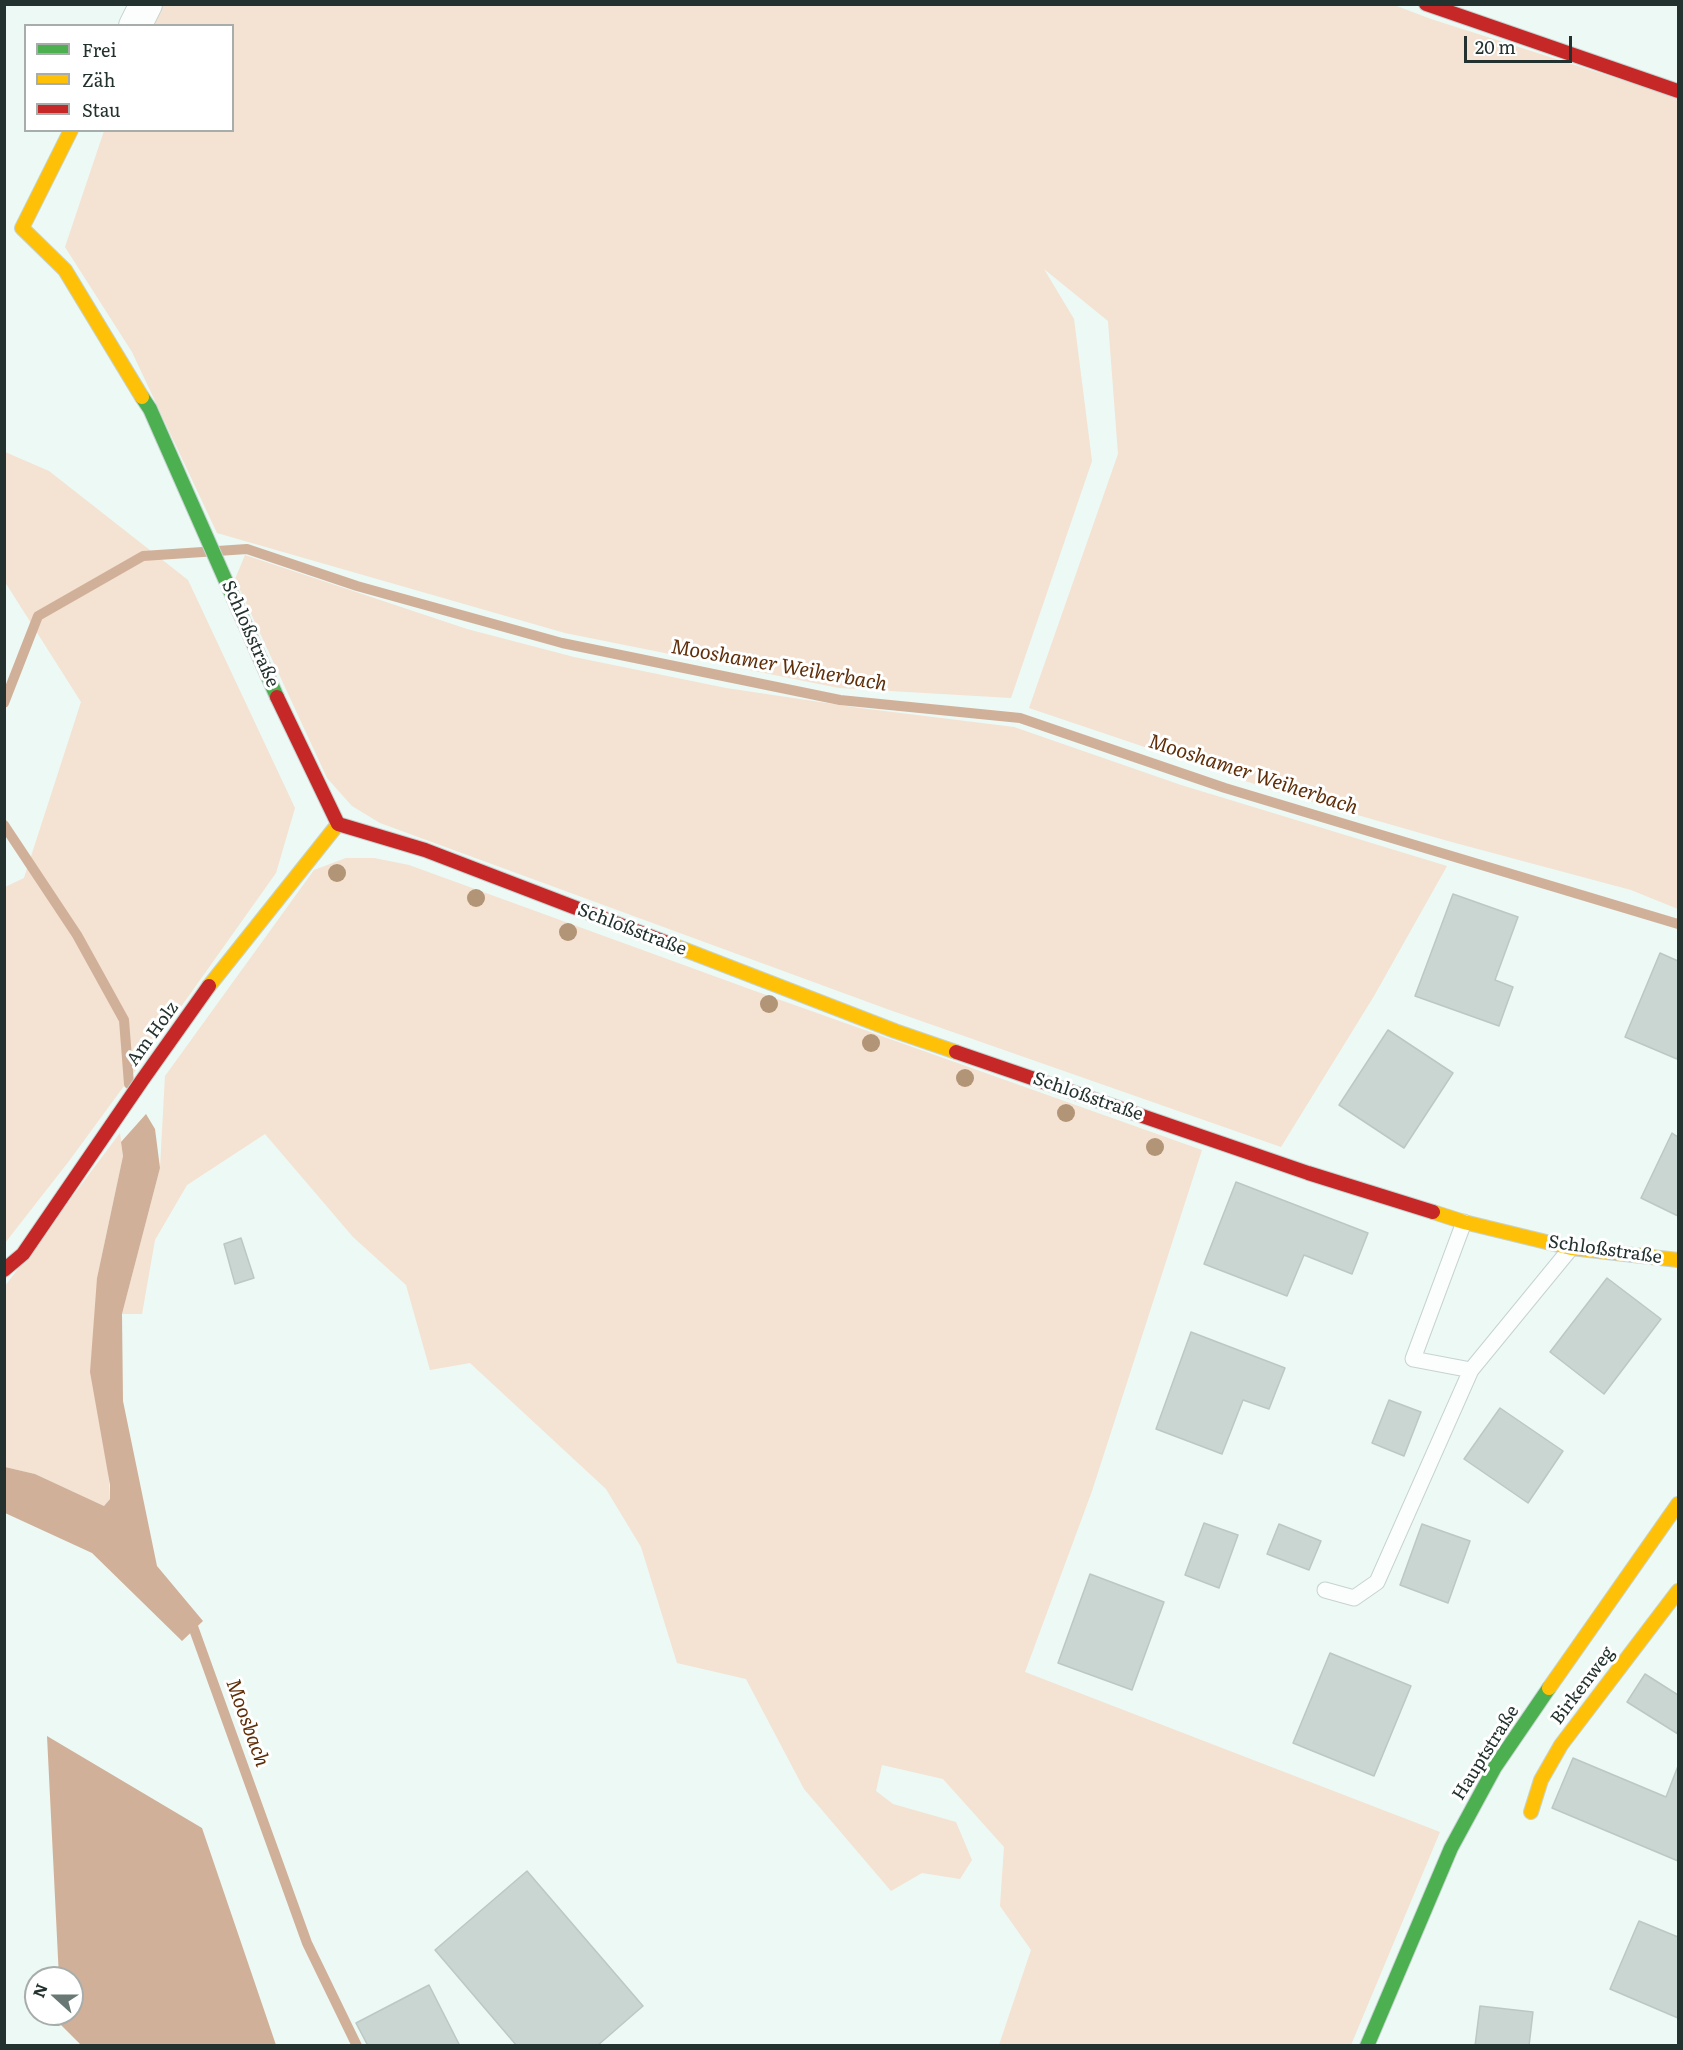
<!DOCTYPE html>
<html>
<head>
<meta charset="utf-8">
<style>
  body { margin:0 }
  #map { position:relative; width:1683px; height:2050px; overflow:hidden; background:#ecf9f5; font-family:Literata,serif }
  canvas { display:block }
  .frame { position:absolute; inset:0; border:6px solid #23322e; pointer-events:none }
  .legend { position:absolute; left:24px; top:24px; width:210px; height:108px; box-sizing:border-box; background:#fff; border:2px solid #a7adab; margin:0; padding:8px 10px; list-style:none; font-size:18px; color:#23322e }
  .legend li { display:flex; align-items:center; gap:12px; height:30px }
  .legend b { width:30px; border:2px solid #a7adab }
  .north { position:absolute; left:24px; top:1966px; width:60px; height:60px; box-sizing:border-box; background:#fff; border:2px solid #a7adab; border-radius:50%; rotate:291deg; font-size:16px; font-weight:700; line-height:24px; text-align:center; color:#23322e }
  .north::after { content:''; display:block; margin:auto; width:21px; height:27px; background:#697874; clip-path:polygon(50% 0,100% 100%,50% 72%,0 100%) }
  .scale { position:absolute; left:1464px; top:36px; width:108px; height:27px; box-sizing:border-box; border:3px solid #23322e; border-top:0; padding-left:8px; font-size:18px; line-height:21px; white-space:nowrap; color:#23322e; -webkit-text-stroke:4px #fff; paint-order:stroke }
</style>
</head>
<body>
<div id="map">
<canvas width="1683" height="2050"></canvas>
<div class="frame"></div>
<ul class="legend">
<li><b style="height:8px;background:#4caf50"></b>Frei</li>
<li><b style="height:8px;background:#ffc107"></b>Zäh</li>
<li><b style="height:8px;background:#c62828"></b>Stau</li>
</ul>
<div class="north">N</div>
<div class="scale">20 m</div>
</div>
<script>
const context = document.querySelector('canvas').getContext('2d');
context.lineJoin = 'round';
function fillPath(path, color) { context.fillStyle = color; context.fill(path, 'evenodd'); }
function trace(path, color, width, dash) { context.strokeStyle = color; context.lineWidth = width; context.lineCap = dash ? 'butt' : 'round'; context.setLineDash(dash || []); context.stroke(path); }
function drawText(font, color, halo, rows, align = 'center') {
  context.font = font + ' Literata,serif'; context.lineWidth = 6; context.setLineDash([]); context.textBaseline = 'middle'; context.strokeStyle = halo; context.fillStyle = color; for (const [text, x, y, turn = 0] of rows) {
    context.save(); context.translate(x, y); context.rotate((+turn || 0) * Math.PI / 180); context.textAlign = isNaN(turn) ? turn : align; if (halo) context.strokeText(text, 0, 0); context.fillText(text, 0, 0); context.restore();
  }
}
const green = new Path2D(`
  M 160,5 L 1394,5 L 1431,19 L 1678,98 L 1678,909 L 1631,890 L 1448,841 L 1281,793 L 1029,708 L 1118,454 L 1108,321 L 1044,269 L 1074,319 L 1092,461 L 1011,698 L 839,688 L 565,633 L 217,533 L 132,352 L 65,247 L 104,131 L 232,130 L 232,26 L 151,25 Z
  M 5,452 L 49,471 L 188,580 L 295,808 L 276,873 L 146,1056 L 69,1161 L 5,1243 L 5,887 L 24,878 L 81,702 L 5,582 Z
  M 245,555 L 467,629 L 574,657 L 726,688 L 860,708 L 1014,727 L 1181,785 L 1447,866 L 1374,996 L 1281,1147 L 887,1009 L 380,823 L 352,806 L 327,778 L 235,579 Z
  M 346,858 L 374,858 L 409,865 L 755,991 L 1202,1150 L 1092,1491 L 1025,1672 L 1440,1832 L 1351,2045 L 999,2045 L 1031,1950 L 1000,1906 L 1004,1847 L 943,1779 L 882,1765 L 876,1791 L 893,1804 L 956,1822 L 972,1860 L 960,1879 L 922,1873 L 891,1891 L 804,1789 L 746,1679 L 677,1663 L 641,1547 L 606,1489 L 470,1363 L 430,1370 L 406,1285 L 353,1237 L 265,1134 L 187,1185 L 155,1240 L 142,1314 L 122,1314 L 160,1168 L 165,1076 L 314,870 Z
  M 120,1133 L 123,1156 L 97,1278 L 110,1499 L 104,1506 L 35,1474 L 5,1467 L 5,1286 Z`);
const water = new Path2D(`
  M 146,1114 L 155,1129 L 160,1168 L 122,1314 L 123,1401 L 157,1566 L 203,1621 L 182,1641 L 92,1553 L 5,1513 L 5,1467 L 35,1474 L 104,1506 L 110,1499 L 110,1485 L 90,1372 L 97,1278 L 123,1156 L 121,1142 Z
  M 47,1736 L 202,1828 L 276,2045 L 81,2045 L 61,2025 L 61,2014 L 72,2014 L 72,1978 L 59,1978 Z`);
const stream = new Path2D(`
  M 4,703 L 38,616 L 143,556 L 247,549 L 357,586 L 562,643 L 840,700 L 1020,718 L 1225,788 L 1678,924
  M 4,825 L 77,935 L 124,1020 L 129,1084
  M 188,1619 L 191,1621 L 307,1943 L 357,2046`);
const building = new Path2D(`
  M 1453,894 L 1518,917 L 1495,980 L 1513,987 L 1499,1026 L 1415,996 Z
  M 1660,953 L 1678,961 L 1678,1055 L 1677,1059 L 1625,1037 Z
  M 1388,1030 L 1453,1073 L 1404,1148 L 1339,1105 Z
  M 1672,1133 L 1678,1137 L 1678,1216 L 1641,1198 Z
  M 1236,1182 L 1368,1233 L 1352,1274 L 1304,1255 L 1287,1296 L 1204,1264 Z
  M 241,1238 L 254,1278 L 235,1284 L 224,1244 Z
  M 1607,1278 L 1661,1319 L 1604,1394 L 1550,1352 Z
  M 1191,1332 L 1285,1368 L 1269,1409 L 1243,1400 L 1222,1454 L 1156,1429 Z
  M 1389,1400 L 1421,1412 L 1404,1456 L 1372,1443 Z
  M 1500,1408 L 1563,1451 L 1528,1503 L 1464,1459 Z
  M 1204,1523 L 1238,1535 L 1219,1588 L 1185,1575 Z
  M 1279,1524 L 1321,1541 L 1309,1570 L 1267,1554 Z
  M 1422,1524 L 1470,1541 L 1448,1603 L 1400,1585 Z
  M 1090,1574 L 1164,1602 L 1132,1690 L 1058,1663 Z
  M 1330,1653 L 1411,1686 L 1374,1776 L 1293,1743 Z
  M 1645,1674 L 1678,1695 L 1678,1734 L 1627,1702 Z
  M 1573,1758 L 1666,1797 L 1678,1766 L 1678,1861 L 1552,1808 Z
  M 527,1871 L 643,2006 L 597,2046 L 517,2046 L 435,1950 Z
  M 1639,1921 L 1678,1937 L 1678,2018 L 1610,1989 Z
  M 429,1985 L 460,2046 L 368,2046 L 356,2023 Z
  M 1480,2006 L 1533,2012 L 1529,2046 L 1475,2046 Z`);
const lane = new Path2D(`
  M 1464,1222 L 1413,1359 L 1471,1370 L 1571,1248
  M 1325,1590 L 1354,1598 L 1377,1582 L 1471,1370`);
const street = new Path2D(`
  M 135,26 L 146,4`);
const fast = new Path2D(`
  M 142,397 L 150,409 L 277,697
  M 1367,2046 L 1451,1848 L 1495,1767 L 1549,1688`);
const slow = new Path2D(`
  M 71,130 L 22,228 L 65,270 L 142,397
  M 670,944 L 895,1031 L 956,1052
  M 209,986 L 338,824
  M 1433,1212 L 1464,1222 L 1571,1248 L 1678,1260
  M 1549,1688 L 1678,1504
  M 1531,1812 L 1541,1780 L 1561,1745 L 1678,1591`);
const jam = new Path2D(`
  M 1426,4 L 1678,91
  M 277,697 L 338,824 L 425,850 L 670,944
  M 956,1052 L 1308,1173 L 1433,1212
  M 4,1270 L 23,1254 L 143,1079 L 209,986`);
const trees = [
  [337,873],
  [476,898],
  [568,932],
  [769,1004],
  [871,1043],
  [965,1078],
  [1066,1113],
  [1155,1147]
];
const streetNames = [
  ["Schloßstraße",250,634,66],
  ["Schloßstraße",632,930,21],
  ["Am Holz",153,1034,-54],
  ["Schloßstraße",1088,1097,19],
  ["Schloßstraße",1605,1250,8],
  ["Birkenweg",1583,1686,-53],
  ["Hauptstraße",1486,1753,-58]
];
const waterNames = [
  ["Mooshamer Weiherbach",779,666,10],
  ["Mooshamer Weiherbach",1253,775,18],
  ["Moosbach",247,1723,70]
];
fillPath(green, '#f4e2d2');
fillPath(water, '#d1b099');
trace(stream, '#d1b099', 10);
fillPath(building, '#c9d6d2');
trace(building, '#bbc8c4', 1.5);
trace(lane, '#c6d3d0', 17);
trace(street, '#c6d3d0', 34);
trace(fast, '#c6d3d0', 16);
trace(slow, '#c6d3d0', 16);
trace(jam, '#c6d3d0', 16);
trace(lane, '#fcfefe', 15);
trace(street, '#fcfefe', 32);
trace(fast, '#4caf50', 14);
trace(slow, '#ffc107', 14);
trace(jam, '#c62828', 14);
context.fillStyle = '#b29476';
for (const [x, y] of trees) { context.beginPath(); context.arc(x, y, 9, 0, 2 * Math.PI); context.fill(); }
drawText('18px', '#23322e', '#fff', streetNames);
drawText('italic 20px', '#602f0a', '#fff', waterNames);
</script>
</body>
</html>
